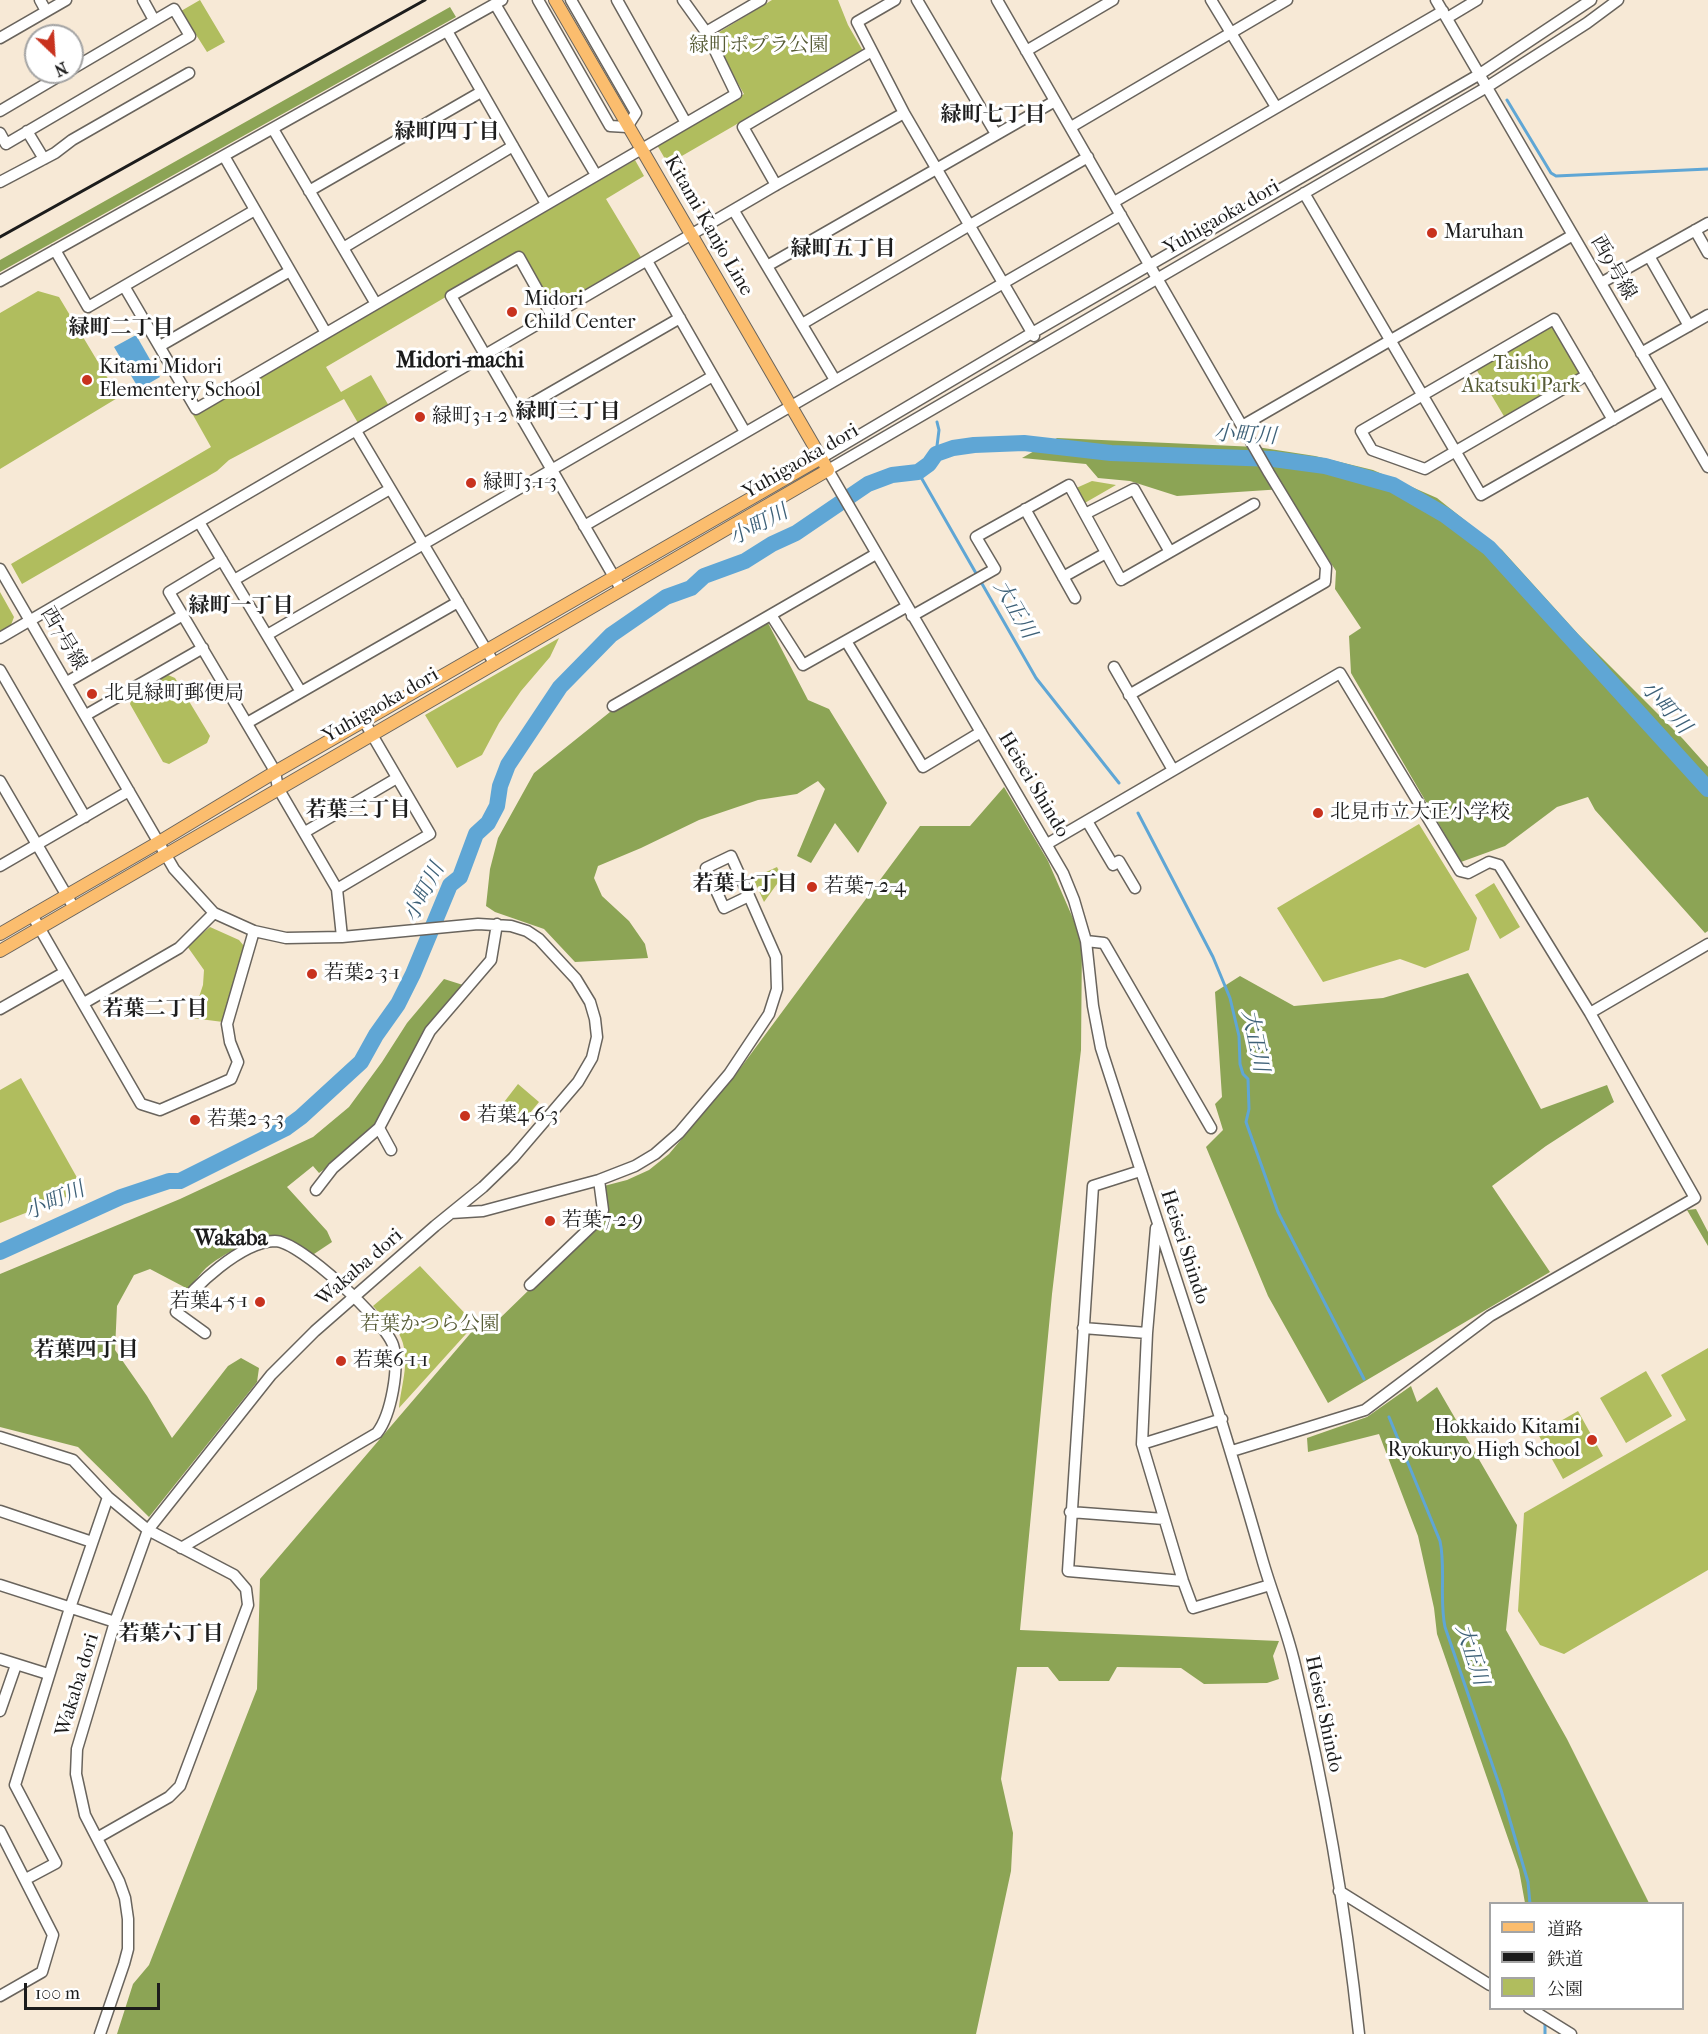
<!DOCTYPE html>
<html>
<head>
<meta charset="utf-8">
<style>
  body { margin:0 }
  #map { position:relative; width:1708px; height:2034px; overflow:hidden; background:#f7e9d6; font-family:"IM FELL French Canon","Noto Serif JP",serif }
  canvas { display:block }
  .legend { position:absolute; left:1489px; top:1902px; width:195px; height:108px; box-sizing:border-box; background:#fff; border:2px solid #a4a4a4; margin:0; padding:8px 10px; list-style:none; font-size:18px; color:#1c1c1c }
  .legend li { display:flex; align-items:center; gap:12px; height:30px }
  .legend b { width:30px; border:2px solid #a4a4a4 }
  .north { position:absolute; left:24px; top:24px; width:60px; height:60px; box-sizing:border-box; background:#fff; border:2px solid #a4a4a4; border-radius:50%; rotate:155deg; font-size:16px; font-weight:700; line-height:24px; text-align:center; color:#1c1c1c }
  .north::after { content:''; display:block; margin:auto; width:21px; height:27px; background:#c8321e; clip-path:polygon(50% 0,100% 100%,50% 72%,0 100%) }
  .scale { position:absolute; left:24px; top:1983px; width:136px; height:27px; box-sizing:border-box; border:3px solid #1c1c1c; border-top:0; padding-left:8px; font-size:18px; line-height:21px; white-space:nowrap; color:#1c1c1c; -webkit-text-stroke:4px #fff; paint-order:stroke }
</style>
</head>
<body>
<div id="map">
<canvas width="1708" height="2034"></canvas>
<ul class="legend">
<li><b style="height:8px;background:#fbbd6e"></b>道路</li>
<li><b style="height:8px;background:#1c1c1c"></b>鉄道</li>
<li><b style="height:16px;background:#b0bd5e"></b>公園</li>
</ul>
<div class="north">N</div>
<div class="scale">100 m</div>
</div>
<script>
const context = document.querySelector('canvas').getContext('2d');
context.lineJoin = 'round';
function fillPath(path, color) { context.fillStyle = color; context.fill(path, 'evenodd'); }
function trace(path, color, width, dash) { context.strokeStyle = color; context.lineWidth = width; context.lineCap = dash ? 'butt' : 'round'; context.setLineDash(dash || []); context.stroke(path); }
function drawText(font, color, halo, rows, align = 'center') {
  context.font = font + ' "IM FELL French Canon","Noto Serif JP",serif'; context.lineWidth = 6; context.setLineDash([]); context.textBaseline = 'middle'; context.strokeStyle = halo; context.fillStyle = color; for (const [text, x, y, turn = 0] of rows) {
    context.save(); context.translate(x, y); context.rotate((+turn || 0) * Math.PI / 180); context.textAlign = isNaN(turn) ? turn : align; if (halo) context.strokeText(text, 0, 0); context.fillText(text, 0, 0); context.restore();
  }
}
const green = new Path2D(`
  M 200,0 L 225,42 L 207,52 L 181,11 Z
  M 772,0 L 838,0 L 848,25 L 863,51 L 668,164 L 657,145 L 744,94 L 713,41 L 716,34 Z
  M 635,160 L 644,176 L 606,199 L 642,259 L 554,310 L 521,253 L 326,367 L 341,392 L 371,375 L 389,406 L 358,423 L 344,399 L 229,460 L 217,471 L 22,584 L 11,564 L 211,447 L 193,415 Z
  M 38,291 L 59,297 L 119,397 L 0,469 L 0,313 Z
  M 1551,325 L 1556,327 L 1580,369 L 1578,375 L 1505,418 L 1476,369 Z
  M 1092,481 L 1116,485 L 1083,504 L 1074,489 Z
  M 0,592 L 14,617 L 11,625 L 0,632 Z
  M 559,638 L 550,657 L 521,691 L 499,723 L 482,755 L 457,768 L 425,715 Z
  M 168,675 L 175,678 L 210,736 L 207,743 L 169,764 L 163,762 L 130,704 L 133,695 Z
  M 1419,824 L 1477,918 L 1469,950 L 1425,968 L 1400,959 L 1323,982 L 1277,908 Z
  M 777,867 L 782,877 L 764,902 L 753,878 Z
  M 1494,883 L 1520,927 L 1500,939 L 1475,895 Z
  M 210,927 L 239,940 L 244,946 L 223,1022 L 192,1018 L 203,985 L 204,970 L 187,946 Z
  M 21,1078 L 84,1190 L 0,1223 L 0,1090 Z
  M 518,1084 L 539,1102 L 521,1124 L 501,1106 Z
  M 420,1266 L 475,1324 L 399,1408 C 401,1385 412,1357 399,1334 C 392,1324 381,1315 373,1306 Z
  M 1708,1348 L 1708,1570 L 1564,1654 L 1540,1645 L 1518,1611 L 1524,1513 L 1686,1420 L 1661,1375 Z
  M 1646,1371 L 1672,1416 L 1626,1443 L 1600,1398 Z
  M 1578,1411 L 1603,1456 L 1563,1479 L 1538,1434 Z`);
const forest = new Path2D(`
  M 450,7 L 456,17 L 0,272 L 0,260 Z
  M 1057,438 L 1257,447 L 1315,456 L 1373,470 L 1437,498 L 1502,550 L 1578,634 L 1683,739 L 1708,767 L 1708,931 L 1705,933 L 1595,810 L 1588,797 L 1557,807 L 1505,846 L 1461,862 L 1351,673 L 1349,636 L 1361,628 L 1335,589 L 1336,571 L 1283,489 L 1177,496 L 1130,481 L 1098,478 L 1086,464 L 1022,458 Z
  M 768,623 L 808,700 L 829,709 L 887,803 L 858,853 L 835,823 L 811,863 L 797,856 L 825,789 L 818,781 L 797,794 L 758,800 L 699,820 L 641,848 L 598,866 L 594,878 L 602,896 L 629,921 L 645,944 L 648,958 L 575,962 L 544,929 L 495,912 L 486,906 L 490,869 L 498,838 L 534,773 L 610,712 Z
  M 1004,787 L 1048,861 L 1082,939 L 1081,1050 L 1052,1294 L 1020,1630 L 1279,1641 L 1273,1656 L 1279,1679 L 1267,1683 L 1204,1684 L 1181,1668 L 1117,1667 L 1109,1681 L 1059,1681 L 1048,1667 L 1017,1667 L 1001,1779 L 1013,1833 L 1011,1871 L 976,2034 L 117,2034 L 133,1984 L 149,1965 L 257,1689 L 260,1579 L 481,1321 L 494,1324 L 607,1214 L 604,1186 L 627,1180 L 649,1170 L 669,1154 L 736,1074 L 920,826 L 970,826 Z
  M 1468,973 L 1541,1109 L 1607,1085 L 1614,1102 L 1546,1146 L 1492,1186 L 1550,1272 L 1328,1403 L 1268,1296 L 1206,1147 L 1223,1130 L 1215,1104 L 1222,1097 L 1215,992 L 1240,976 L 1294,1006 L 1383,998 Z
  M 444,979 L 463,985 L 376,1128 L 346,1154 L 319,1173 L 313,1166 L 287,1187 L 327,1231 L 332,1242 L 308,1258 C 301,1250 290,1237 278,1237 C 257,1236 222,1254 206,1268 C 200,1274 194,1282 188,1289 L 150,1269 L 134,1275 L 117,1306 L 115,1350 L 147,1396 L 172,1438 L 228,1366 L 241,1358 L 259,1368 L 257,1382 L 149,1517 L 78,1447 L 0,1427 L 0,1274 L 180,1199 L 313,1137 L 349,1107 L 382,1062 L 407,1023 Z
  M 1696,1209 L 1708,1232 L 1708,1246 L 1687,1210 Z
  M 1411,1386 L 1417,1402 L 1437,1387 L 1517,1525 L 1506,1630 L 1567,1739 L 1649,1903 L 1525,1903 L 1519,1870 L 1437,1634 L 1434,1608 L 1418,1536 L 1379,1434 L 1308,1452 L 1307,1438 L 1367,1417 Z`);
const water = new Path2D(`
  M 136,335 L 160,377 L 139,389 L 114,347 Z`);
const stream = new Path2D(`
  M 1507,100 L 1551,173 L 1556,176 L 1708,169
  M 936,454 L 939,430 L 937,422
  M 918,472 L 1036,678 L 1119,783
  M 1138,813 L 1213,957 L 1230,998 L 1239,1036 L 1240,1064 L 1243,1074 L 1248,1079 L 1249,1109 L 1246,1122 L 1278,1212 L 1364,1379
  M 1389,1417 L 1440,1541 C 1446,1569 1439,1599 1445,1627 L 1501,1790 L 1528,1882 L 1530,1904
  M 1545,2021 L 1545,2034`);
const river = new Path2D(`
  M 0,1252 L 121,1197 L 169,1181 L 180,1181 L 286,1128 L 301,1117 L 361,1062 L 376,1035 L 398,1004 L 413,974 L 450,885 L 460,877 L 476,834 L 488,823 L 497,806 L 500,786 L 508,765 L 560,687 L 611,635 L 666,597 L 691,588 L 704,576 L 745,561 L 772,544 L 796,533 L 868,484 L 892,475 L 918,472 L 929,464 L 936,454 L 953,448 L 974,445 L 1024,443 L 1111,453 L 1273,459 L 1325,466 L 1393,485 L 1445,515 L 1489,548 L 1708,789`);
const minor = new Path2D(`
  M 40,0 L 46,11
  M 143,0 L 154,20
  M 538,0 L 610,126 L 627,127 L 636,113 L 571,0
  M 617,0 L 686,123
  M 895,0 L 857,22 L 904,113 L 1034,336
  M 917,0 L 996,134
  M 997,0 L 1269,473 L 1326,567 L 1325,582 L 1129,695
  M 1211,0 L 1276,107
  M 1436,0 L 1708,467
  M 495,4 L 596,175
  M 1447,18 L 1477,0
  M 447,31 L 546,204
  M 706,32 L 761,0
  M 0,38 L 66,0
  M 1026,51 L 1113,0
  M 0,111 L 66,72
  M 1071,127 L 1287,0
  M 273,129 L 376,304
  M 27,131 L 44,159
  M 0,133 L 6,144 L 190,36 L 174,9 L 72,69
  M 224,156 L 326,333
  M 0,182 L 55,153 L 72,140 L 189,73
  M 776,185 L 743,127 L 872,51
  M 309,191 L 481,92
  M 1304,193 L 1481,495 L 1663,391
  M 1114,202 L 1443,11
  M 734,211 L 835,380
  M 1695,230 L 1708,253
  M 343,248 L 513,146
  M 55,250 L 88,307 L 255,210
  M 1649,256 L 1689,326
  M 647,261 L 745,432
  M 767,266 L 1055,101
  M 0,281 L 502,0
  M 1601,283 L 1708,223
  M 124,286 L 196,409 L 736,94 L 706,32 L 683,0
  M 552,316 L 519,257 L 451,296 L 621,589
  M 802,324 L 970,225 L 1088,157
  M 160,346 L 290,271
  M 1641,353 L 1708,315
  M 1587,375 L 1425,469 L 1372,450 L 1361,431 L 1554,319 L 1613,420
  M 517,412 L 680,318
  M 1242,426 L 1573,235
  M 356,431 L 494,663
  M 821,458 L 1032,333 L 1480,74 L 1591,0
  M 1025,509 L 1075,598
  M 1085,514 L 1134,489 L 1170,552
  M 199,522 L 301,692
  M 584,526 L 1121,215
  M 222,560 L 169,592 L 272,766 L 275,772 L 278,788 L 337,889 L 342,937
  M 0,569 L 174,869 L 214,913 L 254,931 L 286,938 L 342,937 L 478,924 L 511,926 L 527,931 L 539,939 L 576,979 L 590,1002 L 595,1019 L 597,1037 L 592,1058 L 578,1082 L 513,1158 L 483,1187 L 435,1226 L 315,1331 L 271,1375 L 148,1530 L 115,1622 L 77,1749 L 76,1774 L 85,1815 L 119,1881 L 125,1898 L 128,1919 L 128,1949 L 124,1964 L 100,2034
  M 1063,577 L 1106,553
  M 234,580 L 390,489
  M 771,615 L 803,665 L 906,607
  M 912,616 L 995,569 L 976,537 L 1069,485 L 1121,580 L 1254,504
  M 267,635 L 713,376
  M 0,638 L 776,185 L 904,113
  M 846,641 L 923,767 L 981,732
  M 1114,667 L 1173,770
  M 0,670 L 85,817
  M 67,682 L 183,615
  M 613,706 L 876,554
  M 86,715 L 203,648
  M 247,723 L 458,602
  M 0,781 L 74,908
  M 1087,821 L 1113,865 L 1119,861 L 1135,888
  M 305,832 L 397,778
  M 1047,844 L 1340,673 L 1460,871 L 1468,873 L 1489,862 L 1499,865 L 1590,1013 L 1695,1198 L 1490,1316 L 1365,1410 L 1232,1451
  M 731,856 L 749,896 L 724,908 L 706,868 Z
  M 0,866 L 129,791
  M 337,889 L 430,834 L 364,721
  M 32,915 L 141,1104 L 160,1110 L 231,1079 L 238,1062 L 230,1042 L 227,1024 L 254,931
  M 1086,941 L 1104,943 L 1211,1128
  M 84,1003 L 179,948 L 214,913
  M 0,1009 L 65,972
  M 1590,1013 L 1708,944
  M 379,1128 L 391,1150
  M 1140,1171 L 1093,1186 L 1068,1571 L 1183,1581
  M 316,1190 L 333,1168 L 379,1128 L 430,1031 L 491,960 L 497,924
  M 451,1213 L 483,1211 L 599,1180 L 635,1166 L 655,1154 L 679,1133 L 729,1074 L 769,1014 L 777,989 L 776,957 L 749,896
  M 1156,1228 L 1147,1333 L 1142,1444 L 1183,1581 L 1193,1608 L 1270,1585
  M 530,1285 L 597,1221 L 603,1210 L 599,1180
  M 1083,1328 L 1147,1333
  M 0,1437 L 73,1460 L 108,1497 L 148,1530 L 234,1575 L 246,1589 L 248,1605 L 180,1786 L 169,1797 L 97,1838
  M 1142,1444 L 1222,1419
  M 0,1511 L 92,1542
  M 1070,1512 L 1164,1519
  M 181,1548 L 377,1433 C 391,1415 400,1367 393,1345 C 385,1321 300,1241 275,1241 C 241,1242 194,1286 176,1312 L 205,1333
  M 0,1585 L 115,1622
  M 0,1659 L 48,1674
  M 0,1711 L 16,1665
  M 0,1831 L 53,1935 L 42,1972 L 0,1996
  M 26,1879 L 56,1863 L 15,1785 L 70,1608 L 108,1497
  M 1339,1891 L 1490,1985
  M 1529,2008 L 1571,2034
  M 1359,2034 C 1346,1912 1324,1784 1295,1665 C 1287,1630 1273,1596 1263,1562 C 1214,1389 1156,1219 1101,1048 L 1093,1006 L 1086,941 L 1074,900 L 1063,873 L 828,470 L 1487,87 L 1587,23 L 1618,0`);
const major = new Path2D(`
  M 0,934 L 159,842 L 275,772 L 821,458
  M 0,951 L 828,470 L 555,0`);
const rail = new Path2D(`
  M 0,237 L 425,0`);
const markers = [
  [1432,233,6,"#c8321e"],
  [512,312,6,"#c8321e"],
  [87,380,6,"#c8321e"],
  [420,417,6,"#c8321e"],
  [471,483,6,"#c8321e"],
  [92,694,6,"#c8321e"],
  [1318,813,6,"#c8321e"],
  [812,887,6,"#c8321e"],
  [312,974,6,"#c8321e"],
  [465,1116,6,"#c8321e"],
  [195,1120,6,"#c8321e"],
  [550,1221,6,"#c8321e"],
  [260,1302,6,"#c8321e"],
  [341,1361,6,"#c8321e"],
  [1592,1440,6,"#c8321e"]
];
const parkNames = [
  ["緑町ポプラ公園",759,46],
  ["Taisho",1521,364],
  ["Akatsuki Park",1521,387],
  ["若葉かつら公園",430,1325]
];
const streetNames = [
  ["Yuhigaoka dori",1222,218,-30],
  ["Kitami Kanjo Line",708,226,60],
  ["西9号線",1613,268,60],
  ["Yuhigaoka dori",801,462,-30],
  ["西7号線",63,639,59],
  ["Yuhigaoka dori",381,706,-30],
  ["Heisei Shindo",1033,785,59],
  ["Heisei Shindo",1184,1247,72],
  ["Wakaba dori",360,1268,-41],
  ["Wakaba dori",78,1685,-73],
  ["Heisei Shindo",1323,1714,78]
];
const poiNames = [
  ["Maruhan",1444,233],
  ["Midori",524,300],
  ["Child Center",524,323],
  ["Kitami Midori",99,368],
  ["Elementery School",99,391],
  ["緑町3-1-2",432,417],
  ["緑町3-1-3",483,483],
  ["北見緑町郵便局",104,694],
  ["北見市立大正小学校",1330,813],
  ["若葉7-2-4",824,887],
  ["若葉2-3-1",324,974],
  ["若葉4-6-3",477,1116],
  ["若葉2-3-3",207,1120],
  ["若葉7-2-9",562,1221],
  ["若葉4-5-1",248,1302,"right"],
  ["若葉6-1-1",353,1361],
  ["Hokkaido Kitami",1580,1428,"right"],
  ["Ryokuryo High School",1580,1451,"right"]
];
const neighbourhoodNames = [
  ["緑町七丁目",993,116],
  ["緑町四丁目",447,133],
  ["緑町五丁目",843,250],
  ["緑町二丁目",121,329],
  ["緑町三丁目",568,413],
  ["緑町一丁目",241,607],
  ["若葉三丁目",358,811],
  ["若葉七丁目",745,885],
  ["若葉二丁目",155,1010],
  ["若葉四丁目",86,1351],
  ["若葉六丁目",171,1635]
];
const waterNames = [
  ["小町川",1245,436,3],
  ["小町川",759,526,-28],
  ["大正川",1014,610,60],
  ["小町川",1665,708,48],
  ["小町川",425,893,-63],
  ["大正川",1254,1041,78],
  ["小町川",55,1202,-24],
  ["大正川",1471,1655,72]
];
const quarterNames = [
  ["Midori-machi",460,362],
  ["Wakaba",231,1240]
];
fillPath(green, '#b0bd5e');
fillPath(forest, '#8ca455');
fillPath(water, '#5fa6d5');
trace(stream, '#5fa6d5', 3);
trace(river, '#5fa6d5', 16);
trace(minor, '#69645d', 13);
trace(major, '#69645d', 14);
trace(minor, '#fff', 10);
trace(major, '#fbbd6e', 12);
trace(rail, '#1c1c1c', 3);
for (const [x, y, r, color] of markers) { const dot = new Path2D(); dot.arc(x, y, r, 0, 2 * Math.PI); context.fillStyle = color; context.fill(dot); trace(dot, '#fff', 2); }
drawText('20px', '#575c36', '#fff', parkNames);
drawText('20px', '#1c1c1c', '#fff', streetNames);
drawText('20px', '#1c1c1c', '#fff', poiNames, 'left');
drawText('bold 21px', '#1c1c1c', '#fff', neighbourhoodNames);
drawText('italic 21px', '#3e6178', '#fff', waterNames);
drawText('bold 22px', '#1c1c1c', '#fff', quarterNames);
</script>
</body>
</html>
